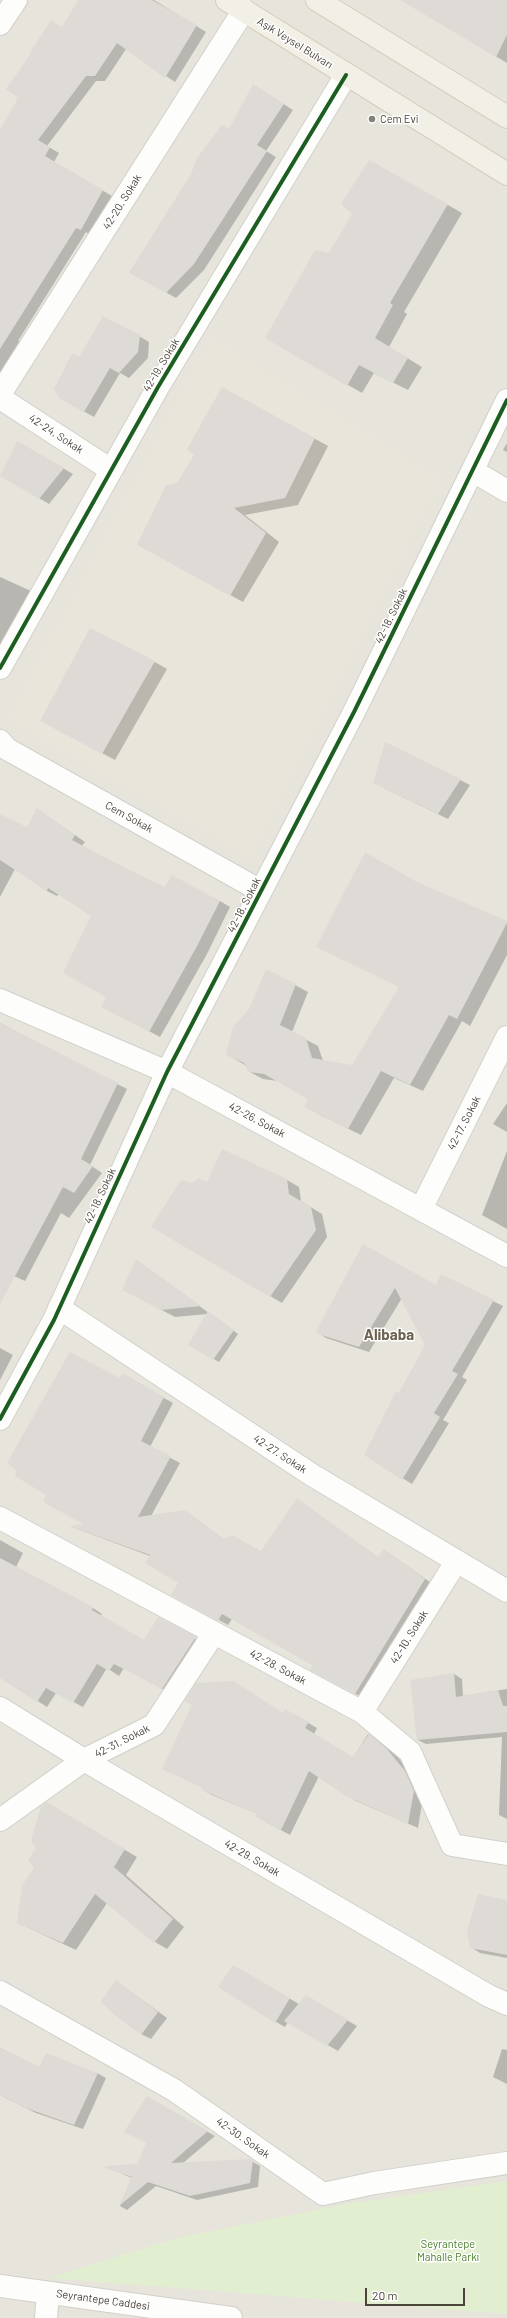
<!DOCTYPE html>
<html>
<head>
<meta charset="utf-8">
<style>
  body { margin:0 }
  #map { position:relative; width:507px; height:2318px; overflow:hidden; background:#f4f2ee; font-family:Barlow,sans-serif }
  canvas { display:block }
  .scale { position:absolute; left:365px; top:2288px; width:100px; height:18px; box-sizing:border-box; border:2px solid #4b4439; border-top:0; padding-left:5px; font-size:12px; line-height:14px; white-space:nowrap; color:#4b4439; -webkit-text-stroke:3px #fff; paint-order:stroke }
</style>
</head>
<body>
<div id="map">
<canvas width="507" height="2318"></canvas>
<div class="scale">20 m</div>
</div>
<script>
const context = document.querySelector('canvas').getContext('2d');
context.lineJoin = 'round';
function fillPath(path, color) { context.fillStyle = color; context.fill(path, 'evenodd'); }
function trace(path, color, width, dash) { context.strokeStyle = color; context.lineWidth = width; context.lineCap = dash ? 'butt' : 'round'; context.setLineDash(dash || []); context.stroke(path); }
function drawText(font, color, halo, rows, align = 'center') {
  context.font = font + ' Barlow,sans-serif'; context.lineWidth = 3; context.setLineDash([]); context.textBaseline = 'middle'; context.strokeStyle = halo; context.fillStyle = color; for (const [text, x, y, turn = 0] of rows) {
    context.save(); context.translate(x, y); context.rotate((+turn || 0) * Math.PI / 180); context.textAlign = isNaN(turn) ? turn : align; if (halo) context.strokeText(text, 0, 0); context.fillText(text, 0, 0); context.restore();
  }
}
const residential = new Path2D(`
  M 0,0 L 507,0 L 507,2318 L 0,2318 Z`);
const education = new Path2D(`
  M 210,336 L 443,479 L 251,858 L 7,720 Z`);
const green = new Path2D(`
  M 507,2181 L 507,2314 L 49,2278 L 177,2238 L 347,2204 Z`);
const shadow = new Path2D(`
  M 79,0 L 154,0 L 206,32 L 175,82 L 126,49 L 105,81 L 96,81 L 47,146 L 59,153 L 54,162 L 112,196 L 91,235 L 86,232 L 18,341 L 24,344 L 0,375 L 0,132 Z
  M 409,0 L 507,1 L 507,63 L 422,12 Z
  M 263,91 L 293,110 L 266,151 L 276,157 L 204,270 L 176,298 L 130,272 L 192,175 Z
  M 448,205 L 462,213 L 404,312 L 407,314 L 389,347 L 422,367 L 408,390 L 374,373 L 362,393 L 266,338 L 330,254 Z
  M 139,336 L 149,342 L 148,358 L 129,378 L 120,373 L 94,417 L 60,398 L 80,359 Z
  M 223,388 L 328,446 L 298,505 L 245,515 L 279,542 L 243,602 L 151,552 L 178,484 L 196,455 Z
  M 18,442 L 73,474 L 49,504 L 2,476 Z
  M 507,443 L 507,452 L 503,450 Z
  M 0,577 L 31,591 L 0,652 Z
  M 155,662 L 167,669 L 115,760 L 55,728 Z
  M 460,780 L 470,785 L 448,819 L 384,788 Z
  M 37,809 L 85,842 L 82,846 L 165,889 L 220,901 L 230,907 L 207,954 L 160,1037 L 113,1012 L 107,996 L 93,916 L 59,894 L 57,896 L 47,891 L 15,869 L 0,897 L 0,815 L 27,829 Z
  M 415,882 L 507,922 L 507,955 L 470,1026 L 462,1021 L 423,1091 L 394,1078 L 361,1135 L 318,1114 L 309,1098 L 278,1081 L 263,1079 L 250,1072 L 245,1065 L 228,1055 L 295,985 L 308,992 L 292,1032 L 318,1046 L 323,1061 L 353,1067 L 400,987 Z
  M 0,1023 L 127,1089 L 90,1165 L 102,1173 L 69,1218 L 61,1213 L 25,1281 L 5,1272 L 0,1282 Z
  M 507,1103 L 507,1132 L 493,1124 Z
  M 507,1151 L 507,1229 L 482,1215 Z
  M 287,1180 L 299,1187 L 301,1201 L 322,1214 L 327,1237 L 282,1303 L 153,1227 L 193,1185 Z
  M 363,1245 L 436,1287 L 493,1301 L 503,1306 L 462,1377 L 467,1380 L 443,1420 L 449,1423 L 412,1484 L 365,1455 L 426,1345 L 402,1298 L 369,1352 L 326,1338 L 317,1332 Z
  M 137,1261 L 238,1334 L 219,1362 L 189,1344 L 208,1314 L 175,1317 L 135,1296 Z
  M 0,1348 L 13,1355 L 0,1380 Z
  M 123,1375 L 173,1403 L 150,1447 L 180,1463 L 151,1516 L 185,1511 L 225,1540 L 261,1553 L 297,1500 L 379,1558 L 393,1556 L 434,1585 L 365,1699 L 321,1675 L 314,1665 L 232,1619 L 228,1625 L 182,1600 L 180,1582 L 150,1556 L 72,1527 L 86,1524 L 120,1379 Z
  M 0,1540 L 23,1553 L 16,1567 L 93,1608 L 102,1614 L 101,1616 L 145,1641 L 159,1618 L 205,1644 L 172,1694 L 124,1668 L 119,1676 L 107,1668 L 83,1707 L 56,1693 L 47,1707 L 0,1677 Z
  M 454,1674 L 462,1679 L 463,1696 L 507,1689 L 507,1819 L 499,1815 L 502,1737 L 426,1744 L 418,1740 Z
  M 286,1710 L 317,1728 L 314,1734 L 353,1758 L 368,1734 L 396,1755 L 414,1777 L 423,1797 L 418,1828 L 356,1801 L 319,1776 L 290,1835 L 266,1822 L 258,1814 L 212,1795 L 203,1790 L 204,1788 L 164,1769 L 283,1714 Z
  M 59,1811 L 137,1857 L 126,1875 L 184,1927 L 167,1949 L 155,1942 L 107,1903 L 76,1950 L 18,1923 L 36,1867 L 37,1847 Z
  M 507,1901 L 507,1958 L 480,1953 L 471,1947 Z
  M 234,1966 L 299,2004 L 306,1997 L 357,2026 L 338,2051 L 288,2022 L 285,2027 L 276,2022 Z
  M 116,1981 L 167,2018 L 151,2039 L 141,2034 Z
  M 0,2048 L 40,2068 L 97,2073 L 106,2078 L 83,2129 L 36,2113 L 0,2095 Z
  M 502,2049 L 507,2050 L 507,2084 L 493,2077 Z
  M 147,2097 L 215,2136 L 183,2163 L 250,2160 L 260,2166 L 258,2187 L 197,2200 L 156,2186 L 127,2210 L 120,2206 L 132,2178 L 106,2167 L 138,2165 L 147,2143 Z`);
const building = new Path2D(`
  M 78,0 L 152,0 L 197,25 L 165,78 L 117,43 L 95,76 L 86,76 L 38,140 L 50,147 L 45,156 L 103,190 L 81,230 L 76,228 L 0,349 L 0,130 L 18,98 L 6,89 L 30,55 L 29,54 L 51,20 L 62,27 Z
  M 400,0 L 507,0 L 507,35 L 496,57 Z
  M 253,84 L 284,104 L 257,145 L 267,151 L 194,264 L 166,293 L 129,273 L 191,174 L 197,158 L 222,125 L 229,129 Z
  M 369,160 L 448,204 L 390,303 L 393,305 L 375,338 L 408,358 L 393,383 L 359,365 L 347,386 L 265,338 L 315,250 L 329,253 L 352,214 L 341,204 Z
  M 103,316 L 140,335 L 138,352 L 119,373 L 110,368 L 84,412 L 60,399 L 54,389 L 72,353 L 79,357 Z
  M 222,387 L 315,438 L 285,498 L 234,508 L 266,533 L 230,596 L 137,545 L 166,485 L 177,483 L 194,455 L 187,449 Z
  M 17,441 L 64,468 L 39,499 L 0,476 Z
  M 90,628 L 155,661 L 102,754 L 40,721 Z
  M 385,742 L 461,779 L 438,814 L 373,783 Z
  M 37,808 L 75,835 L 72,840 L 121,866 L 165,887 L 172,875 L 220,901 L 196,948 L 149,1032 L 101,1007 L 106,997 L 63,973 L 91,916 L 48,888 L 47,891 L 0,860 L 0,814 L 27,827 Z
  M 365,852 L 415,881 L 507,921 L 507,923 L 457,1019 L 449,1015 L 410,1085 L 381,1071 L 348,1129 L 304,1107 L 308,1099 L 264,1074 L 249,1072 L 244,1063 L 226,1055 L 233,1027 L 249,1009 L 266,969 L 296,984 L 280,1025 L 306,1038 L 312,1058 L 352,1065 L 399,987 L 316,947 Z
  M 0,1023 L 118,1083 L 81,1159 L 93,1166 L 74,1193 L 63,1187 L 0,1304 Z
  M 222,1149 L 287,1179 L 289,1194 L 311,1207 L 316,1230 L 270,1297 L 151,1227 L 181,1180 L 193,1183 L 198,1178 L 207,1182 Z
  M 363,1244 L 436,1285 L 441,1274 L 494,1300 L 452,1371 L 458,1374 L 434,1413 L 440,1417 L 402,1480 L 364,1455 L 396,1391 L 399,1393 L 425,1345 L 395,1288 L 359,1347 L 315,1333 Z
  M 136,1259 L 201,1306 L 161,1310 L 122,1290 Z
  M 208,1311 L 234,1330 L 213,1360 L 188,1345 Z
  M 70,1352 L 120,1378 L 123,1373 L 164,1397 L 141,1441 L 171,1456 L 138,1517 L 185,1510 L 224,1539 L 232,1535 L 261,1551 L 297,1498 L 378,1557 L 384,1549 L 425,1579 L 355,1694 L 310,1670 L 312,1665 L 222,1614 L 218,1621 L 171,1595 L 178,1583 L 145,1563 L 150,1555 L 69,1526 L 83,1524 L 43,1502 L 46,1495 L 15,1476 L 16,1470 L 7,1463 Z
  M 0,1558 L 93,1607 L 92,1610 L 144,1640 L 158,1617 L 196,1637 L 162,1689 L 114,1664 L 109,1671 L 97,1664 L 73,1703 L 46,1688 L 37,1702 L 0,1678 Z
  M 454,1673 L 456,1697 L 498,1690 L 503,1706 L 507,1706 L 507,1732 L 417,1740 L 410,1680 Z
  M 234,1681 L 283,1713 L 285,1709 L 309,1722 L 305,1728 L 353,1757 L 369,1734 L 387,1749 L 405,1771 L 414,1791 L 408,1824 L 346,1796 L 309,1771 L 281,1830 L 256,1817 L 257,1814 L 202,1790 L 203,1788 L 162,1769 L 192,1705 L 184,1701 L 196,1683 Z
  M 47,1802 L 125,1849 L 114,1867 L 173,1919 L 154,1943 L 95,1894 L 63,1943 L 17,1923 L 22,1886 L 34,1867 L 28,1860 L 36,1848 L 31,1841 L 41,1806 Z
  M 478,1894 L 507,1900 L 507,1955 L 470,1948 L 467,1931 Z
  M 233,1965 L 290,1998 L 275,2023 L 218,1987 Z
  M 116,1980 L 158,2012 L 141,2035 L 111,2012 L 101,2001 Z
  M 306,1995 L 348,2020 L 327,2046 L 284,2021 Z
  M 0,2048 L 39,2067 L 46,2053 L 98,2073 L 74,2125 L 26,2108 L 0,2095 Z
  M 147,2096 L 208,2131 L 171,2163 L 250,2159 L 253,2160 L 250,2183 L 190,2196 L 148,2182 L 119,2206 L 132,2177 L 105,2168 L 105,2166 L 137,2164 L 146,2143 L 124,2132 Z`);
const minor = new Path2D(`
  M 0,24 L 16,0
  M 0,394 L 244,10
  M 0,398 L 111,470
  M 473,471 L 507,491
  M 0,668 L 158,387 L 346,75
  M 0,741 L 7,749 L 261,891
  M 0,1000 L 167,1072 L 507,1256
  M 421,1209 L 507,1037
  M 59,1308 L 312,1475 L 507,1591
  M 0,1419 L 54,1320 L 167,1072 L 354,712 L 507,400
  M 0,1518 L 362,1712 L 410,1752 L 452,1845 L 507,1854
  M 0,1708 L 84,1760 L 489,1996 L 507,2004
  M 362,1712 L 456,1562
  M 0,1820 L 84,1760 L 154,1725 L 214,1633
  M 0,1992 L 174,2090 L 323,2194 L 374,2183 L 507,2163
  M 0,2286 L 231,2318
  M 46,2318 L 48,2293`);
const major = new Path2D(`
  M 227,0 L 507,174
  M 317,0 L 507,117`);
const cycleway = new Path2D(`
  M 0,668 L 158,387 L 346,75
  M 0,1419 L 54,1320 L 167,1072 L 354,712 L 507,400`);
const markers = [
  [372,119,4,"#868178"]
];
const streetNames = [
  ["Aşık Veysel Bulvarı",295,43,32],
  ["42-20. Sokak",122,202,-58],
  ["42-19. Sokak",161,365,-59],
  ["42-24. Sokak",56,434,33],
  ["42-18. Sokak",391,616,-64],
  ["Cem Sokak",129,817,29],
  ["42-18. Sokak",244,905,-63],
  ["42-26. Sokak",257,1120,28],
  ["42-17. Sokak",464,1123,-63],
  ["42-18. Sokak",100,1196,-65],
  ["42-27. Sokak",280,1454,33],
  ["42-10. Sokak",409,1637,-58],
  ["42-28. Sokak",278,1667,28],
  ["42-31. Sokak",122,1741,-27],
  ["42-29. Sokak",252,1858,30],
  ["42-30. Sokak",243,2138,35],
  ["Seyrantepe Caddesi",103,2300,8]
];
const poiNames = [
  ["Cem Evi",380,119]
];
const parkNames = [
  ["Seyrantepe",448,2244],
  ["Mahalle Parkı",448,2257]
];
const districtNames = [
  ["Alibaba",389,1335]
];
fillPath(residential, '#e7e4dc');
fillPath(education, '#eae5da');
fillPath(green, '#e1eecf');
fillPath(shadow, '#0003');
fillPath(building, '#dedbd6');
trace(minor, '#d2d0cb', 24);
trace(major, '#d6cebb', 24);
trace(minor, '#fdfdfc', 22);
trace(major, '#f2efe6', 22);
trace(cycleway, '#1b5e20', 4);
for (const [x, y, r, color] of markers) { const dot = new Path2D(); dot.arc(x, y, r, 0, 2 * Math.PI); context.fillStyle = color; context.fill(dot); trace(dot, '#fff', 1.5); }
drawText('11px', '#4b4439', '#fff', streetNames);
drawText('11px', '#4b4439', '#fff', poiNames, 'left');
drawText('11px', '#4a7f2a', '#fff', parkNames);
drawText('bold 15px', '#6e6250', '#fff', districtNames);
</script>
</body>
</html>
